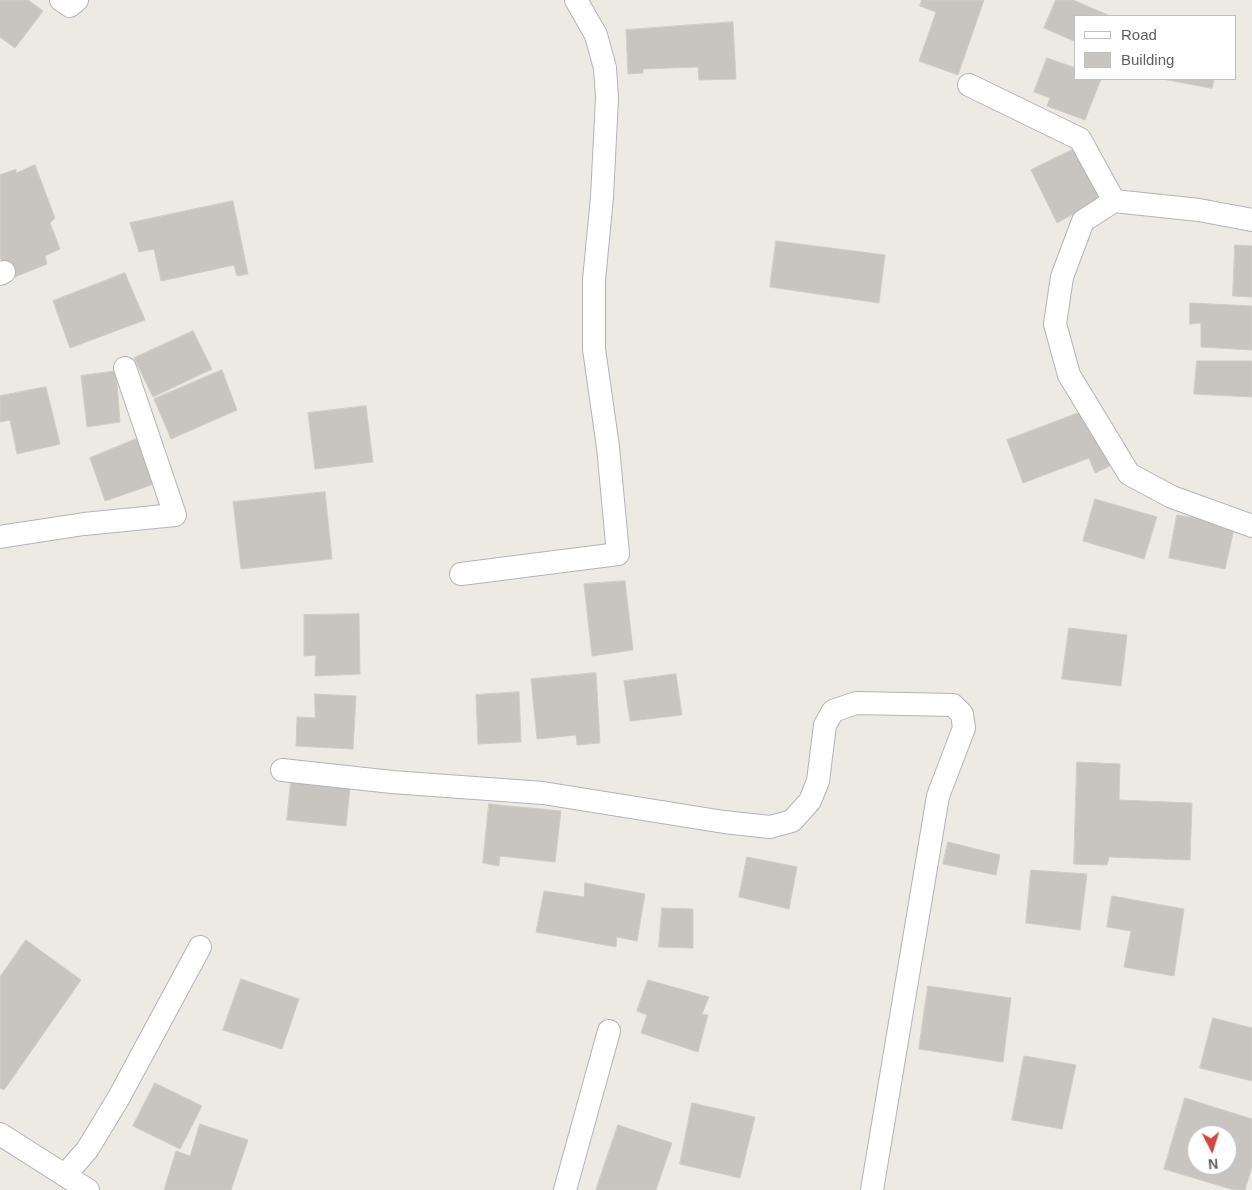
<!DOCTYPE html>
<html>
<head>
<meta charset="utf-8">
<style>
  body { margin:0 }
  #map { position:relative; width:1252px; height:1190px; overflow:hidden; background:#edeae4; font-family:Arial,sans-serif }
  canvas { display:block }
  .legend { position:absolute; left:1074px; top:15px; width:162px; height:65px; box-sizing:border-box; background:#fff; border:1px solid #bebfc1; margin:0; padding:6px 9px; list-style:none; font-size:15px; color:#5c5f63 }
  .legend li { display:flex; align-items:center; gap:10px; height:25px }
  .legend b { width:25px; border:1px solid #bebfc1 }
  .north { position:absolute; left:1187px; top:1125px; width:50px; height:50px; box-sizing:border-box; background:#fff; border:1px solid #bebfc1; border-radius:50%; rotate:175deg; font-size:14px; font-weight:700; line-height:20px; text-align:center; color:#5c5f63 }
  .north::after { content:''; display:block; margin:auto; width:18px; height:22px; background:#d54642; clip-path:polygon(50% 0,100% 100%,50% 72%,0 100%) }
</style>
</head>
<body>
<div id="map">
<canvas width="1252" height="1190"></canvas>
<ul class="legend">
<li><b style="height:6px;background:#fff"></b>Road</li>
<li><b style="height:14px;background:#c8c5c0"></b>Building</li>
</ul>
<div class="north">N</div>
</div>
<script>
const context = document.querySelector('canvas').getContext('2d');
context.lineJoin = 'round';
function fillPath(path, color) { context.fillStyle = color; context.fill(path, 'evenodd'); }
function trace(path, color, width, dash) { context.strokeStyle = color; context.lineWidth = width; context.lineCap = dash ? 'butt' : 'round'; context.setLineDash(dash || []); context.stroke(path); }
const building = new Path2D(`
  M 0,0 L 28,0 L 43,11 L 15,48 L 0,37 Z
  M 922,0 L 984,0 L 958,75 L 919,61 L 936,12 L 920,6 Z
  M 1056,0 L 1073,0 L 1108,15 L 1076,16 L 1076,42 L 1044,28 Z
  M 733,22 L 736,79 L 699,80 L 698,67 L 643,69 L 643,73 L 628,74 L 626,30 Z
  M 1047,58 L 1076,68 L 1076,79 L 1101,79 L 1085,120 L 1047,106 L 1050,98 L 1034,92 Z
  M 1163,79 L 1214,79 L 1212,88 Z
  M 1074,149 L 1100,199 L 1057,223 L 1031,170 Z
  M 35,165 L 55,218 L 50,223 L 60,249 L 45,256 L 47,264 L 10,279 L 0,257 L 0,175 L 16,169 L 16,173 Z
  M 233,201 L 248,274 L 237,276 L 234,265 L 161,281 L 154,249 L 139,252 L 130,223 Z
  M 776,241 L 885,255 L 879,303 L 770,287 Z
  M 1235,245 L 1252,246 L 1252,297 L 1233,296 Z
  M 125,273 L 145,320 L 70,348 L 53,301 Z
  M 1190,303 L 1252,306 L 1252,350 L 1201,347 L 1201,323 L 1190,324 Z
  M 193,331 L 212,369 L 153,397 L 134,358 Z
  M 1197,361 L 1252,361 L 1252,397 L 1194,394 Z
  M 222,370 L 237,410 L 171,439 L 154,399 Z
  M 116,371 L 120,422 L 87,427 L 81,376 Z
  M 46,387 L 60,444 L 17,454 L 10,420 L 0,422 L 0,396 Z
  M 366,406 L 373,462 L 315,469 L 308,413 Z
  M 1089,409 L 1110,466 L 1095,473 L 1089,458 L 1023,483 L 1007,440 Z
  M 141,437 L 157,483 L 105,501 L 90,458 Z
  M 325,492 L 332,559 L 241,569 L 233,502 Z
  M 1095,499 L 1157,517 L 1144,559 L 1083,541 Z
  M 1177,515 L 1235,525 L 1225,569 L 1169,558 Z
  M 625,581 L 633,650 L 592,656 L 584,584 Z
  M 359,614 L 360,674 L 315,676 L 316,655 L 304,656 L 304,615 Z
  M 1069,628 L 1127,635 L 1121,686 L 1062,679 Z
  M 596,673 L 600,743 L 577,745 L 576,735 L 537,739 L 531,679 Z
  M 676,674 L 682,715 L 630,721 L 624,681 Z
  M 519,692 L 521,742 L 478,744 L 476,695 Z
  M 315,694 L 356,696 L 353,749 L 296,746 L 297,717 L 315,718 Z
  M 1077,762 L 1120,764 L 1119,800 L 1192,803 L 1190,860 L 1109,857 L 1107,865 L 1074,864 Z
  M 291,781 L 350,787 L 346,826 L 287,820 Z
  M 489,804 L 561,811 L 555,862 L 500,856 L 499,866 L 483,863 Z
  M 948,842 L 1000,855 L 996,875 L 943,864 Z
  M 747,857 L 797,867 L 789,909 L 739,897 Z
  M 1031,870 L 1087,874 L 1080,930 L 1026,923 Z
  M 585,883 L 645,894 L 637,941 L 617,937 L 616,947 L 536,932 L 544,891 L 584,897 Z
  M 1112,896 L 1184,909 L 1174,976 L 1124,967 L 1131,931 L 1107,927 Z
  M 662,908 L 693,909 L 693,948 L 659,947 Z
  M 26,940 L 81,980 L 4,1090 L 0,1088 L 0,977 Z
  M 241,979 L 299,999 L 282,1049 L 223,1030 Z
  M 648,980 L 709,997 L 702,1014 L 708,1015 L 698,1052 L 641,1033 L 647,1015 L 637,1011 Z
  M 928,986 L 1011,998 L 1003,1062 L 919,1049 Z
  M 1213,1018 L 1252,1028 L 1252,1081 L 1200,1068 Z
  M 1024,1056 L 1076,1065 L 1062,1129 L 1012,1120 Z
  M 155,1083 L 202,1106 L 180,1149 L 133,1126 Z
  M 1185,1098 L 1252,1119 L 1252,1167 L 1245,1190 L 1234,1190 L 1164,1169 ZM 1197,1135 L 1227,1135 L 1227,1165 L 1197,1165 Z
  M 692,1103 L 755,1117 L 740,1178 L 680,1164 Z
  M 200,1124 L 248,1140 L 231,1190 L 164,1190 L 176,1151 L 190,1156 Z
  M 618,1125 L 672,1143 L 656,1190 L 596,1190 Z`);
const minor = new Path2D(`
  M 61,0 L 70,6 L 77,0
  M 969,85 L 1080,139 L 1114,201
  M 1252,220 L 1199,210 L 1114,201 L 1083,221 L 1062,277 L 1055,324 L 1069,375 L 1129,474 L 1172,497 L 1252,526
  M 0,274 L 4,272
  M 0,537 L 84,524 L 175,515 L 125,368
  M 461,574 L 618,554 L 608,447 L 594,349 L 594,280 L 602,197 L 607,98 L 605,68 L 596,35 L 576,0
  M 282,770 L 392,782 L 543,793 L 724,822 L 770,827 L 792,821 L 810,801 L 818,781 L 825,725 L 833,711 L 856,703 L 953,705 L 962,714 L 964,728 L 938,796 L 872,1190
  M 0,1134 L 88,1190
  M 65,1175 L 87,1150 L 118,1099 L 200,947
  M 565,1190 L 609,1031`);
fillPath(building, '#c8c5c0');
trace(building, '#d0ccc3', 1);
trace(minor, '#b1b4b7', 24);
trace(minor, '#fff', 22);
</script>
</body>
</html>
